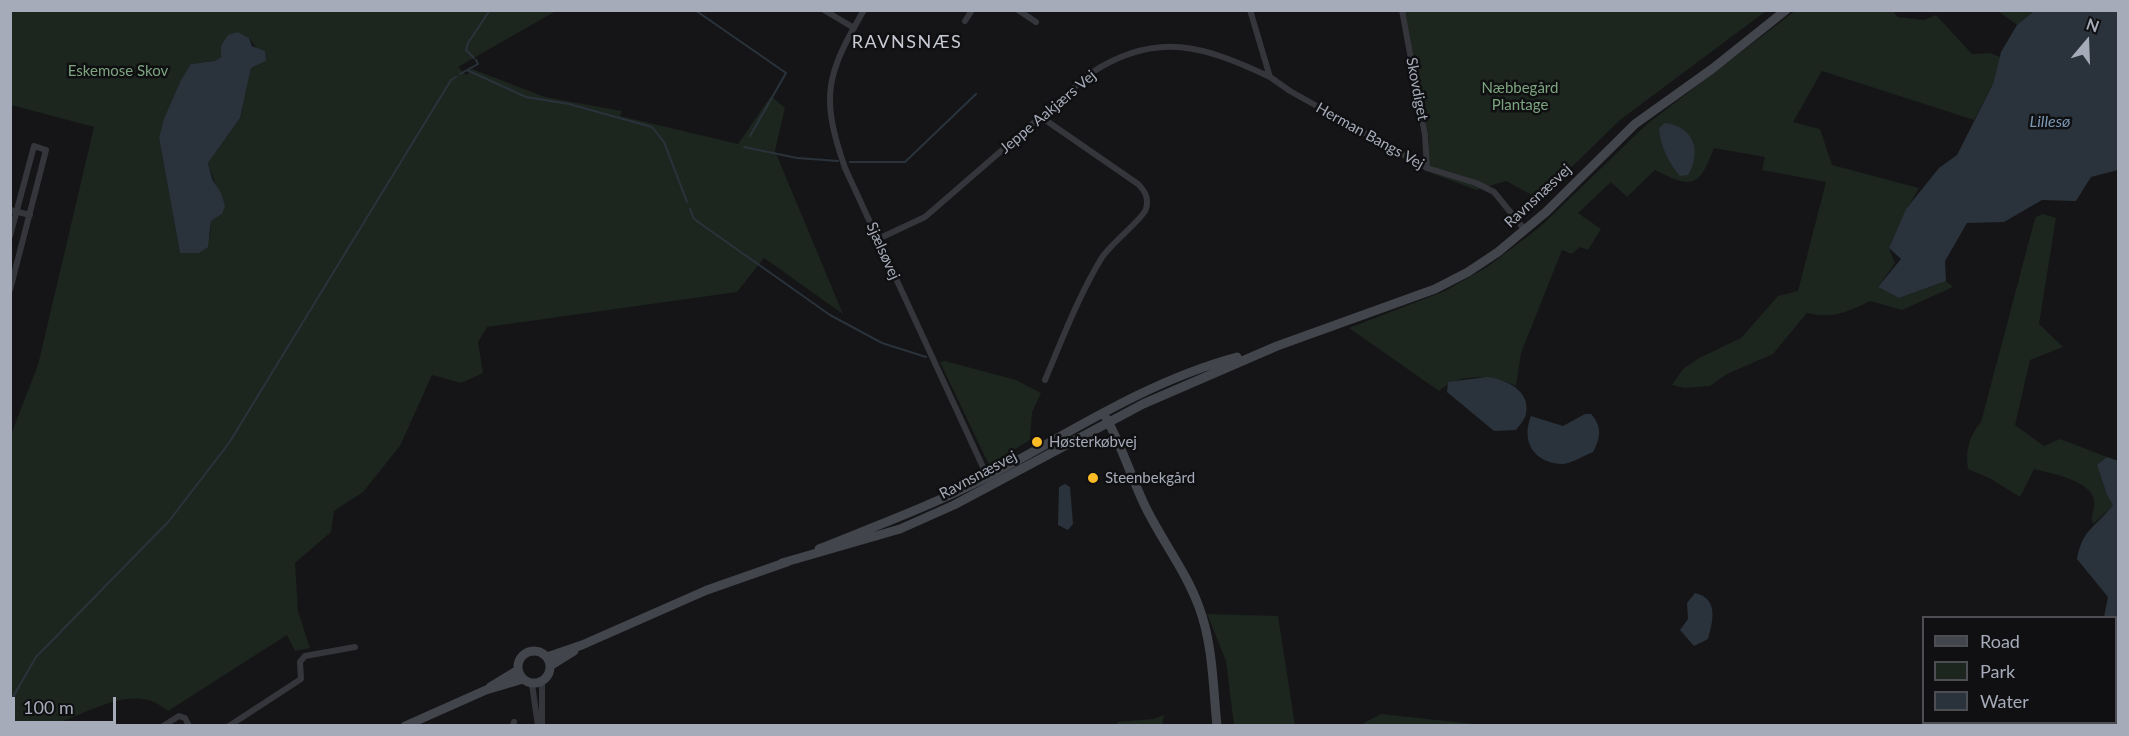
<!DOCTYPE html>
<html>
<head>
<meta charset="utf-8">
<style>
  body { margin:0 }
  #map { position:relative; width:2129px; height:736px; overflow:hidden; background:#151517; font-family:Lato,sans-serif }
  canvas { display:block }
  .frame { position:absolute; inset:0; border:12px solid #a5abb8; pointer-events:none }
  .legend { position:absolute; left:1922px; top:616px; width:195px; height:108px; box-sizing:border-box; background:#101012; border:2px solid #4c4e54; margin:0; padding:8px 10px; list-style:none; font-size:18px; color:#a5abb8 }
  .legend li { display:flex; align-items:center; gap:12px; height:30px }
  .legend b { width:30px; border:2px solid #4c4e54 }
  .north { position:absolute; left:2057px; top:12px; width:60px; height:60px; -webkit-text-stroke:4px #101012; paint-order:stroke; rotate:19deg; font-size:16px; font-weight:700; line-height:24px; text-align:center; color:#a5abb8 }
  .north::after { content:''; display:block; margin:auto; width:21px; height:27px; background:#a5abb8; clip-path:polygon(50% 0,100% 100%,50% 72%,0 100%) }
  .scale { position:absolute; left:12px; top:697px; width:104px; height:27px; box-sizing:border-box; border:3px solid #a5abb8; border-top:0; padding-left:8px; font-size:18px; line-height:21px; white-space:nowrap; color:#a5abb8; -webkit-text-stroke:4px #101012; paint-order:stroke }
</style>
</head>
<body>
<div id="map">
<canvas width="2129" height="736"></canvas>
<div class="frame"></div>
<ul class="legend">
<li><b style="height:8px;background:#43454c"></b>Road</li>
<li><b style="height:16px;background:#1c251e"></b>Park</li>
<li><b style="height:16px;background:#2a333b"></b>Water</li>
</ul>
<div class="north">N</div>
<div class="scale">100 m</div>
</div>
<script>
const context = document.querySelector('canvas').getContext('2d');
context.lineJoin = 'round';
function fillPath(path, color) { context.fillStyle = color; context.fill(path, 'evenodd'); }
function trace(path, color, width, dash) { context.strokeStyle = color; context.lineWidth = width; context.lineCap = dash ? 'butt' : 'round'; context.setLineDash(dash || []); context.stroke(path); }
function drawText(font, color, halo, rows, align = 'center') {
  context.font = font + ' Lato,sans-serif'; context.lineWidth = 5; context.setLineDash([]); context.textBaseline = 'middle'; context.strokeStyle = halo; context.fillStyle = color; for (const [text, x, y, turn = 0] of rows) {
    context.save(); context.translate(x, y); context.rotate((+turn || 0) * Math.PI / 180); context.textAlign = isNaN(turn) ? turn : align; if (halo) context.strokeText(text, 0, 0); context.fillText(text, 0, 0); context.restore();
  }
}
const green = new Path2D(`
  M 11,11 L 556,11 L 458,67 L 466,75 L 472,69 L 545,97 L 622,111 L 620,116 L 738,144 L 771,96 L 785,108 L 775,151 L 843,314 L 764,258 L 737,292 L 487,327 L 478,342 L 483,373 L 461,383 L 432,375 L 400,446 L 363,492 L 334,511 L 331,532 L 295,563 L 298,611 L 310,648 L 295,651 L 287,635 L 168,711 C 131,679 86,718 48,725 C 36,728 22,725 11,725 L 10,437 L 38,365 L 94,127 L 11,105 ZM 238,32 L 249,38 L 266,61 L 251,68 L 240,118 L 208,163 C 214,184 221,191 222,214 L 211,221 L 210,236 L 199,253 L 180,253 L 159,138 L 191,64 L 215,61 L 221,57 L 221,46 Z
  M 1405,11 L 1766,11 L 1620,120 L 1539,199 L 1506,181 L 1476,190 L 1426,171 L 1429,139 Z
  M 1795,11 L 1893,11 L 1898,17 L 1924,20 L 1936,15 L 1972,54 L 1990,53 L 2000,57 L 1993,84 L 1974,120 L 1822,71 L 1793,122 L 1820,129 L 1832,165 L 1919,188 L 1906,210 L 1889,248 L 1895,263 L 1878,287 L 1899,298 L 1946,281 L 1953,287 L 1902,310 L 1870,301 C 1849,312 1831,319 1807,313 L 1773,354 L 1727,374 L 1710,386 L 1685,388 L 1672,385 L 1683,369 L 1699,358 L 1741,338 L 1778,296 L 1798,291 L 1826,182 L 1762,170 L 1765,157 L 1714,148 C 1699,188 1692,189 1655,170 L 1627,197 L 1611,182 L 1578,213 L 1601,229 L 1588,250 L 1580,247 L 1572,254 L 1562,250 L 1521,353 L 1516,386 C 1493,374 1458,373 1439,391 L 1349,328 L 1445,291 L 1487,267 L 1540,227 L 1647,124 Z
  M 1998,11 L 2034,11 L 2017,25 Z
  M 2043,214 L 2056,218 L 2039,324 L 2063,347 L 2030,360 L 2015,425 L 2044,446 L 2060,439 L 2107,457 L 2097,465 L 2107,495 L 2114,505 L 2093,524 C 2090,515 2095,510 2094,501 C 2093,481 2050,473 2034,469 L 2020,497 L 1991,479 L 1968,469 C 1965,451 1969,436 1981,422 L 2033,226 L 2036,217 Z
  M 945,361 L 1016,380 L 1041,393 L 1032,412 L 1030,440 L 989,465 L 940,362 Z
  M 1207,614 L 1278,616 L 1295,725 L 1234,725 L 1226,661 Z
  M 1381,714 L 1483,725 L 1360,725 Z
  M 1164,715 L 1162,725 L 1118,725 L 1117,722 L 1153,719 Z`);
const water = new Path2D(`
  M 2034,11 L 2118,11 L 2118,170 L 2091,177 L 2076,201 L 2042,200 L 2004,222 L 1967,223 L 1945,261 L 1946,281 L 1899,298 L 1878,287 L 1901,259 L 1889,248 L 1906,209 L 1939,168 L 1957,155 L 1993,84 L 2001,52 L 2017,25 Z
  M 238,32 L 249,38 L 252,46 L 265,51 L 266,61 L 251,68 L 240,118 L 208,163 L 212,179 L 221,193 L 225,206 L 222,214 L 211,221 L 208,247 L 199,253 L 180,253 L 159,138 L 164,119 L 181,80 L 191,64 L 215,61 L 221,57 L 221,46 L 228,35 Z
  M 1665,123 C 1694,126 1702,152 1688,175 L 1680,176 C 1669,164 1660,145 1659,128 Z
  M 1487,377 C 1505,379 1531,390 1526,414 C 1525,419 1519,426 1516,430 L 1494,431 L 1447,392 L 1448,382 Z
  M 1585,414 L 1591,414 C 1602,426 1601,438 1593,452 C 1583,456 1571,464 1561,464 C 1533,462 1521,441 1531,416 L 1563,426 Z
  M 2107,457 L 2118,461 L 2118,721 L 2116,715 L 2116,618 L 2104,617 L 2108,597 L 2077,559 C 2082,529 2097,526 2113,505 L 2107,495 L 2097,465 Z
  M 1065,484 L 1070,487 L 1073,524 L 1068,530 L 1058,525 L 1059,487 Z
  M 1695,593 C 1719,598 1713,622 1708,639 L 1694,646 L 1680,630 L 1688,619 L 1687,603 Z
  M 2040,723 L 2100,723 L 2100,725 L 2040,725 Z`);
const stream = new Path2D(`
  M 695,10 L 786,73 L 750,136
  M 474,58 L 466,50 L 468,43 L 490,10
  M 467,70 L 526,97 L 569,104 L 652,127 L 664,142 L 687,202
  M 460,74 L 478,64 L 476,60
  M 744,147 L 797,158 L 838,161
  M 850,162 L 905,162 L 976,94
  M 690,209 L 694,219 L 830,315 L 882,343 L 926,357
  M 10,702 L 36,657 L 169,521 L 229,443 L 451,80 L 456,77`);
const street = new Path2D(`
  M 824,10 L 854,28
  M 864,10 C 826,75 820,96 845,168 L 988,478
  M 1018,10 L 1036,22
  M 1250,10 L 1270,77 L 1290,91 L 1427,168 L 1476,183 L 1494,192 L 1525,230
  M 1402,10 L 1425,135 L 1427,168
  M 965,21 L 972,10
  M 1041,117 L 1138,184 C 1145,191 1149,198 1146,209 C 1143,219 1110,244 1101,259 C 1078,297 1062,340 1045,380
  M 10,210 L 30,215
  M 10,236 L 34,146 L 46,150 L 10,290
  M 878,239 L 925,217 L 1091,73 C 1157,30 1204,46 1270,77
  M 542,682 L 542,726
  M 532,684 L 538,726
  M 163,726 L 179,716 L 185,718 L 189,726
  M 229,726 L 301,679 L 300,662 L 305,656 L 355,647
  M 513,726 L 514,722`);
const secondary = new Path2D(`
  M 1106,418 C 1122,446 1131,477 1145,506 C 1162,541 1186,571 1199,607 C 1213,644 1213,687 1217,726
  M 819,549 C 876,526 933,505 987,477 C 1068,434 1147,381 1237,357
  M 782,563 L 900,529 L 954,505 L 1143,404 L 1277,346 L 1435,289 L 1468,272 L 1498,252 L 1546,212 L 1635,124 L 1712,69 L 1786,10
  M518 667a16 16 0 1 1 32 0a16 16 0 1 1-32 0Z
  M 547,657 L 582,645 L 707,590 L 787,562
  M 550,666 L 574,651
  M 490,687 L 518,670
  M 405,726 L 486,690 L 523,679`);
const markers = [
  [1037,442,6,"#fdbb26"],
  [1093,478,6,"#fdbb26"]
];
const parkNames = [
  ["Eskemose Skov",118,71],
  ["Næbbegård",1520,88],
  ["Plantage",1520,105]
];
const streetNames = [
  ["Skovdiget",1417,89,79],
  ["Jeppe Aakjærs Vej",1048,112,-40],
  ["Herman Bangs Vej",1370,136,29],
  ["Ravnsnæsvej",1538,196,-43],
  ["Sjælsøvej",883,251,66],
  ["Ravnsnæsvej",978,475,-28]
];
const poiNames = [
  ["Høsterkøbvej",1049,442],
  ["Steenbekgård",1105,478]
];
const waterNames = [
  ["Lillesø",2050,122]
];
const quarterNames = [
  ["RAVNSNÆS",907,42]
];
fillPath(green, '#1c251e');
fillPath(water, '#2a333b');
trace(stream, '#2a333b', 2);
trace(street, '#35363c', 6);
trace(secondary, '#43454c', 9);
for (const [x, y, r, color] of markers) { const dot = new Path2D(); dot.arc(x, y, r, 0, 2 * Math.PI); context.fillStyle = color; context.fill(dot); trace(dot, '#101012', 2); }
drawText('15px', '#7ba47f', '#101012', parkNames);
drawText('15px', '#a5abb8', '#101012', streetNames);
drawText('15px', '#a5abb8', '#101012', poiNames, 'left');
drawText('italic 16px', '#7a98b5', '#101012', waterNames);
context.letterSpacing = '1.5px';
drawText('18px', '#c7cad3', '#101012', quarterNames);
context.letterSpacing = '0px';
</script>
</body>
</html>
